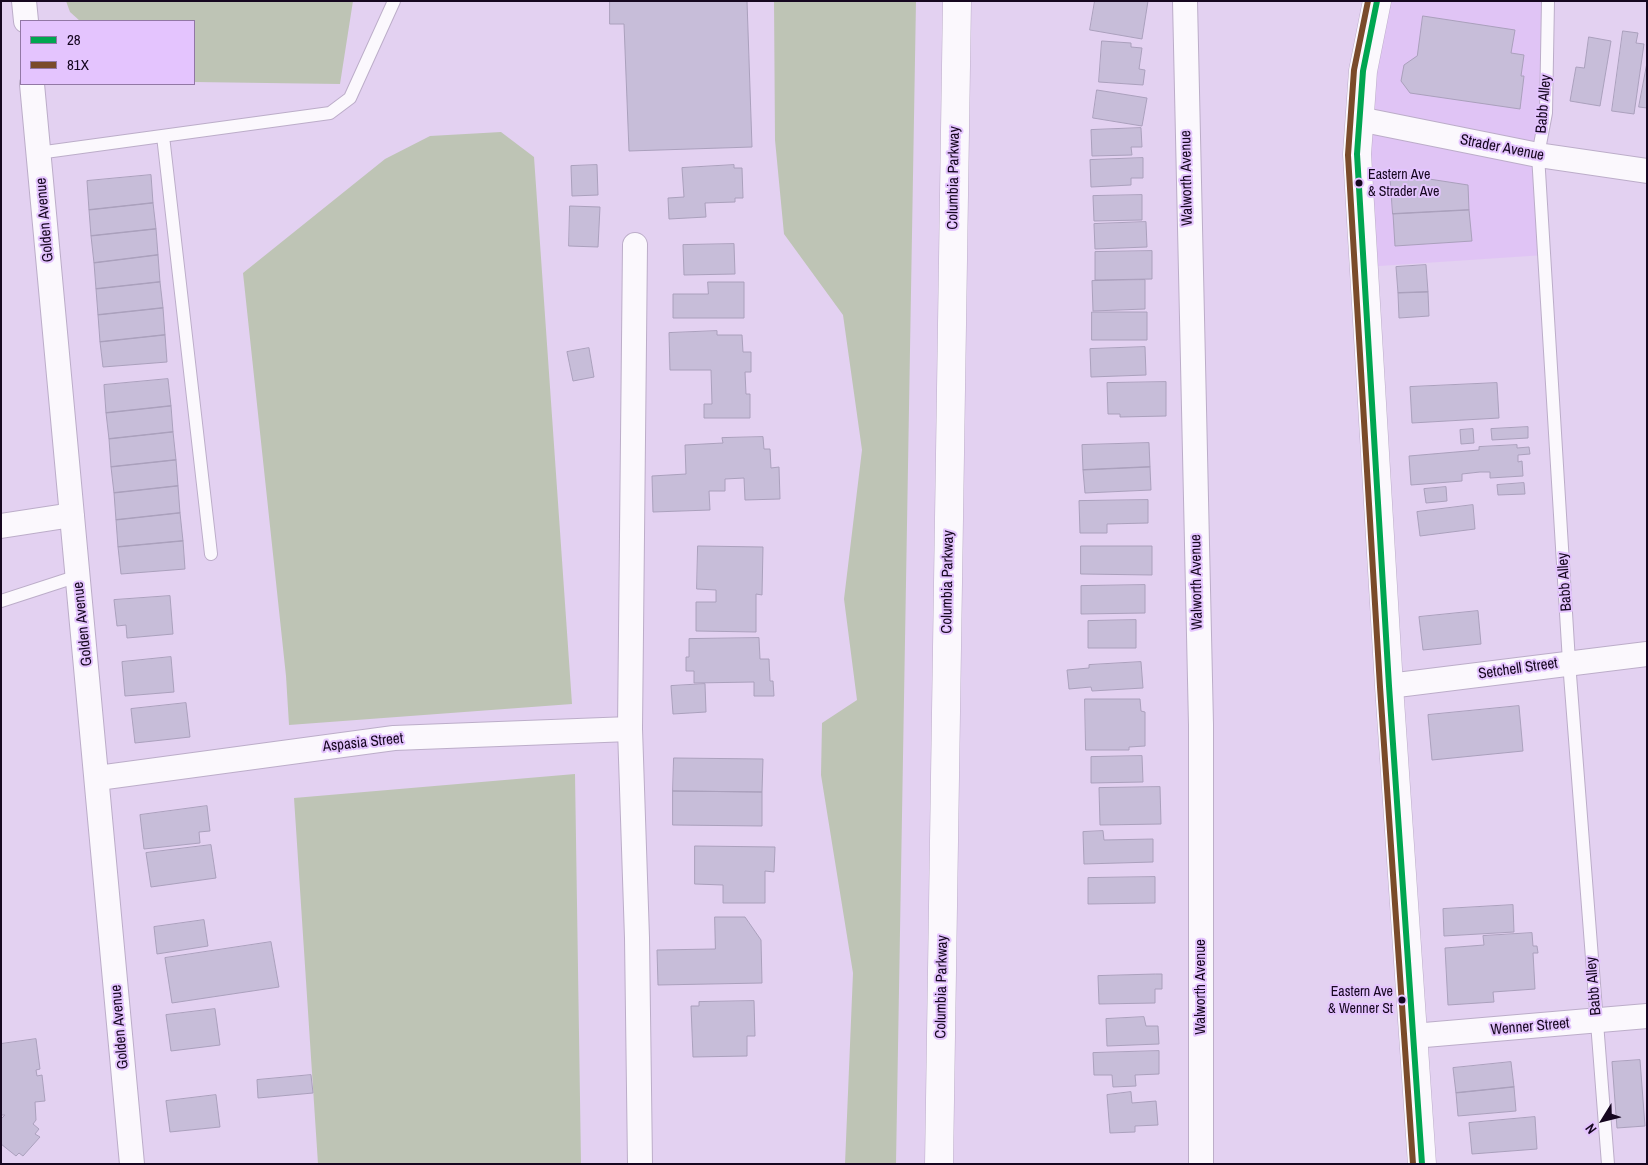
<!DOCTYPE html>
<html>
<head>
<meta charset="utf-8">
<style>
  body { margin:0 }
  #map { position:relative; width:1648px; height:1165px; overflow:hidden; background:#e3d1f1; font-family:"Archivo Narrow",sans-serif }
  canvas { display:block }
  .frame { position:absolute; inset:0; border:2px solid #160720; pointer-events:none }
  .legend { position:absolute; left:20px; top:20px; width:175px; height:65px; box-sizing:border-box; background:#e4c4fe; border:1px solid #9278a5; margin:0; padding:6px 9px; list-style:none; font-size:15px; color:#160720 }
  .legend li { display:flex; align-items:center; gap:10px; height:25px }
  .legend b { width:25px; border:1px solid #9278a5 }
  .north { position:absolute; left:1578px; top:1095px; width:50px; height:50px; -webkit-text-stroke:4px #e4c4fe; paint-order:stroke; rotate:234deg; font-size:14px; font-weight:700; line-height:20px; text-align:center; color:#160720 }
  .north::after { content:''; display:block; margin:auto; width:18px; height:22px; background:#160720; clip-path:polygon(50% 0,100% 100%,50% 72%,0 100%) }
</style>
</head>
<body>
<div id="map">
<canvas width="1648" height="1165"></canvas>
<div class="frame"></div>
<ul class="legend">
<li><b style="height:6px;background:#00a651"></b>28</li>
<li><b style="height:6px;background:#7a4b2a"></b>81X</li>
</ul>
<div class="north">N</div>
</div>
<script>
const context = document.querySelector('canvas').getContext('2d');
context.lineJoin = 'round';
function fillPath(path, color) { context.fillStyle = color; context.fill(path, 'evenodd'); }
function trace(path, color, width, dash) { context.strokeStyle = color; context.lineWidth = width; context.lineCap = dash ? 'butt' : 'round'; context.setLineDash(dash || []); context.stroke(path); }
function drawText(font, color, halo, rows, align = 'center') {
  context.font = font + ' "Archivo Narrow",sans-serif'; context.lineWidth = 4; context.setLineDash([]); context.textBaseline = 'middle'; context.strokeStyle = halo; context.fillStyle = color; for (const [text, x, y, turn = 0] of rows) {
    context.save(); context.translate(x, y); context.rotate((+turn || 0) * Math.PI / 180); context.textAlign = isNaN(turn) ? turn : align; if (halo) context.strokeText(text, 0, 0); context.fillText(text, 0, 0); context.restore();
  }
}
const built = new Path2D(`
  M 1377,1 L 1548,1 L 1538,155 L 1544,255 L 1364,267 Z`);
const green = new Path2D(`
  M 66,1 L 353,1 L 340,84 L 194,82 L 194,21 L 80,21 L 70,12 Z
  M 774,1 L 916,1 L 896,1164 L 845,1164 L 853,973 L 821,775 L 822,723 L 857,700 L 844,599 L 862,450 L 843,315 L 784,234 L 775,140 Z
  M 501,132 L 534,157 L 572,704 L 289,725 L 286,676 L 243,273 L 385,159 L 430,136 Z
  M 575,774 L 581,1164 L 318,1164 L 294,798 Z`);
const building = new Path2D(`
  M 610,1 L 747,1 L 752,147 L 629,151 L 624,24 L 610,24 Z
  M 1095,1 L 1148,1 L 1142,39 L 1090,30 Z
  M 1423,16 L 1515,30 L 1511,53 L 1524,55 L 1521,76 L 1524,76 L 1520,109 L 1410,93 L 1401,81 L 1404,65 L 1417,56 Z
  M 1623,31 L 1638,33 L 1636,43 L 1644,44 L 1634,114 L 1612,111 Z
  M 1589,37 L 1611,41 L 1600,106 L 1570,101 L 1576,67 L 1584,68 Z
  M 1102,41 L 1131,43 L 1131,47 L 1142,48 L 1139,69 L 1145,70 L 1143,85 L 1099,82 Z
  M 1647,63 L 1647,108 L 1639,107 Z
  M 1097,90 L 1147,98 L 1142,126 L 1093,118 Z
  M 1141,128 L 1142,147 L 1131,147 L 1132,155 L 1092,156 L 1091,130 Z
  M 1143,158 L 1143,178 L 1131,178 L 1131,185 L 1091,187 L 1090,160 Z
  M 597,165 L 598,195 L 572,196 L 571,166 Z
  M 734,165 L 734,168 L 742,168 L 743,198 L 735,198 L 735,202 L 705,203 L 706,217 L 669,219 L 668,198 L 684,197 L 682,168 Z
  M 1390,173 L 1468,185 L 1469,210 L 1393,214 Z
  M 151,175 L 153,203 L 89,210 L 87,181 Z
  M 1142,195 L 1142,220 L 1094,221 L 1093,196 Z
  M 153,203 L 156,229 L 91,236 L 89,210 Z
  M 570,206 L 600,207 L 598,247 L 569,246 Z
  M 1469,210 L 1472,241 L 1395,246 L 1393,214 Z
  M 1146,222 L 1147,247 L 1095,249 L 1094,224 Z
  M 156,229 L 158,255 L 94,263 L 91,236 Z
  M 734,244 L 735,274 L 684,275 L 683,245 Z
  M 1152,251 L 1152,279 L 1095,280 L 1095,252 Z
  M 158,255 L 160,282 L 96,289 L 94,263 Z
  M 1426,265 L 1428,292 L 1398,293 L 1396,267 Z
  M 1145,280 L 1145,309 L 1093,311 L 1092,281 Z
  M 160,282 L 163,308 L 98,315 L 96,289 Z
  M 708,282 L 744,282 L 744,318 L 673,318 L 673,294 L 708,294 Z
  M 1428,292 L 1429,316 L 1399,318 L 1398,293 Z
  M 163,308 L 165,335 L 100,342 L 98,315 Z
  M 1092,312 L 1147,312 L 1147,340 L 1092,340 Z
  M 717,331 L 717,335 L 742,335 L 743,352 L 751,352 L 751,372 L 745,372 L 746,394 L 750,394 L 750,418 L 704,418 L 704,404 L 712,404 L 711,370 L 670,370 L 669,333 Z
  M 165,335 L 167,362 L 103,367 L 100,342 Z
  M 1145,347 L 1146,375 L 1091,377 L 1090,349 Z
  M 589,348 L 594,377 L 573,381 L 567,352 Z
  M 168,379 L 171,406 L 106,413 L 104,385 Z
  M 1166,382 L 1166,416 L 1120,417 L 1120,414 L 1108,414 L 1107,383 Z
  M 1497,383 L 1499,418 L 1412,423 L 1410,387 Z
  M 171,406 L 173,432 L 109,439 L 106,413 Z
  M 1528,427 L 1528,438 L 1492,440 L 1491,429 Z
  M 1473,429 L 1474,443 L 1461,444 L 1460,430 Z
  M 173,432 L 176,460 L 111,467 L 109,439 Z
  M 763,437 L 764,449 L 770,449 L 771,468 L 779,467 L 780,499 L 745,500 L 744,478 L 725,479 L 725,491 L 709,491 L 710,510 L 653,512 L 652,476 L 686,474 L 685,445 L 723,443 L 722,438 Z
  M 1149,443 L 1150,467 L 1083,470 L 1082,445 Z
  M 1517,445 L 1517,448 L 1529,447 L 1530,454 L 1518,455 L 1518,462 L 1522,461 L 1523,476 L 1490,478 L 1490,472 L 1480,472 L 1462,474 L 1462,481 L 1411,485 L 1409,456 L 1479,450 L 1479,447 Z
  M 176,460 L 178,486 L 114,493 L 111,467 Z
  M 1150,467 L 1151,490 L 1085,493 L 1083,470 Z
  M 1524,483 L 1525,494 L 1498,495 L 1497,485 Z
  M 178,486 L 180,513 L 116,520 L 114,493 Z
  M 1446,487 L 1447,501 L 1426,503 L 1424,489 Z
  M 1148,500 L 1148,523 L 1107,524 L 1107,533 L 1080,533 L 1079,501 Z
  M 1473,505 L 1475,529 L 1420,536 L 1417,512 Z
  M 180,513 L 183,541 L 118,547 L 116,520 Z
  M 183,541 L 185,569 L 121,574 L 118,547 Z
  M 698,546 L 763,547 L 762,595 L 756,594 L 756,632 L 696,631 L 696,602 L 716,602 L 716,590 L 697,589 Z
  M 1081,546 L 1152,546 L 1152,575 L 1081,574 Z
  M 1145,585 L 1145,613 L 1081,614 L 1081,586 Z
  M 170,596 L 173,634 L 127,638 L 126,625 L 117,626 L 114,600 Z
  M 1478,611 L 1481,644 L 1423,650 L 1419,617 Z
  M 1136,620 L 1136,648 L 1088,648 L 1088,621 Z
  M 759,638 L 760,659 L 769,659 L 770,681 L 773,681 L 774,696 L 754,696 L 754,682 L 694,683 L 694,671 L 686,671 L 686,657 L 689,657 L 689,639 Z
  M 171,657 L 174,692 L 125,696 L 122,662 Z
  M 1141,662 L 1143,688 L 1092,691 L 1091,687 L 1069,689 L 1067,670 L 1089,668 L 1089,665 Z
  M 705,684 L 706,712 L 673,714 L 671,686 Z
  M 1085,699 L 1140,699 L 1141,711 L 1145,712 L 1145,746 L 1129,747 L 1129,750 L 1086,750 Z
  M 186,703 L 190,737 L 135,743 L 131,709 Z
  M 1519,706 L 1523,751 L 1432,760 L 1428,715 Z
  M 1142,756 L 1143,782 L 1091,783 L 1091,757 Z
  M 674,758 L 763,759 L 762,792 L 673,791 Z
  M 1160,787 L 1161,824 L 1100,825 L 1099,788 Z
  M 673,791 L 762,792 L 762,826 L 673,825 Z
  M 207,806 L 210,831 L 199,832 L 200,843 L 144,849 L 140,815 Z
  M 1103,831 L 1104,840 L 1153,839 L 1153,862 L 1084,864 L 1083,832 Z
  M 211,845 L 216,878 L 151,887 L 146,853 Z
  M 695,846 L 775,847 L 774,872 L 765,871 L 765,903 L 723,903 L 723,885 L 695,884 Z
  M 1155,877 L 1155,903 L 1088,904 L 1088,878 Z
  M 1513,905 L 1514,932 L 1444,936 L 1443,909 Z
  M 715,917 L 745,917 L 761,940 L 762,983 L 658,985 L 657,950 L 715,949 Z
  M 204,920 L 208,946 L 157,954 L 154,927 Z
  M 1532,933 L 1533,946 L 1537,946 L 1538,953 L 1533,953 L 1535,989 L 1493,992 L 1494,1002 L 1448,1005 L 1445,948 L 1484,945 L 1483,936 Z
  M 271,942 L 279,987 L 172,1003 L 165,958 Z
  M 1156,974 L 1162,974 L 1162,989 L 1155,989 L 1155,1003 L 1099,1004 L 1098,976 Z
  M 754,1001 L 755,1036 L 747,1036 L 747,1056 L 693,1057 L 691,1006 L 699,1006 L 699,1002 Z
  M 215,1009 L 220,1045 L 171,1051 L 166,1015 Z
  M 1144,1017 L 1146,1026 L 1158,1026 L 1159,1044 L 1107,1046 L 1106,1019 Z
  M 36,1039 L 40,1069 L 36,1070 L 37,1076 L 42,1075 L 45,1101 L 35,1102 L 36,1120 L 33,1124 L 39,1129 L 35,1134 L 40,1137 L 23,1156 L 19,1153 L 16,1156 L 1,1144 L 1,1119 L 5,1115 L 1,1115 L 1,1044 Z
  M 1159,1051 L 1159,1074 L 1135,1075 L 1136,1086 L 1113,1087 L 1112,1075 L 1094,1075 L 1093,1053 Z
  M 1640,1060 L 1645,1126 L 1617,1128 L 1612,1062 Z
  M 1511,1062 L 1514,1087 L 1456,1093 L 1453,1068 Z
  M 311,1075 L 313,1093 L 258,1098 L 257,1080 Z
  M 1514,1087 L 1516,1111 L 1458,1116 L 1456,1093 Z
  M 1131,1092 L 1132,1103 L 1156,1101 L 1158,1125 L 1135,1126 L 1135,1132 L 1110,1133 L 1107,1095 Z
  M 216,1095 L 220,1127 L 170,1132 L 166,1101 Z
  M 1535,1117 L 1537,1149 L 1472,1154 L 1469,1123 Z`);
const lane = new Path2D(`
  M 1548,1 L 1546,113 L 1538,155 L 1569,662 L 1608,1164
  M 163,136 L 211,554
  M 38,153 L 330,113 L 350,98 L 394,1
  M 1,601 L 78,576`);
const street = new Path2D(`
  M 24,1 L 26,21
  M 1185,1 L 1201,725 L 1201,1164
  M 32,84 L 132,1164
  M 1359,119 L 1538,155 L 1647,171
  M 635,245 L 630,729 L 637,938 L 640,1164
  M 1,526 L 72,515
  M 1389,686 L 1647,654
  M 98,778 L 394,738 L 630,729
  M 1413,1036 L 1647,1016`);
const primary = new Path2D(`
  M 1377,1 L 1363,71 L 1357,154 L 1389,686 L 1422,1164`);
const highway = new Path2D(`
  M 939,1164 L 957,1`);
const bus1 = new Path2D(`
  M 1377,1 L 1363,71 L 1357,154 L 1389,686 L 1422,1164`);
const bus2 = new Path2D(`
  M 1368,1 L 1354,70 L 1348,155 L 1380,687 L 1413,1164`);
const markers = [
  [1359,183,4.5,"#160720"],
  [1402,1000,4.5,"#160720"]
];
const busNames = [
  ["Eastern Ave",1368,175],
  ["& Strader Ave",1368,192],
  ["Eastern Ave",1393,992,"right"],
  ["& Wenner St",1393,1009,"right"]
];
const streetNames = [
  ["Babb Alley",1544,104,-85],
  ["Strader Avenue",1502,148,11],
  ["Columbia Parkway",954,178,-89],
  ["Walworth Avenue",1187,178,-91],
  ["Golden Avenue",45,220,-95],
  ["Columbia Parkway",948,582,-89],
  ["Walworth Avenue",1197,582,-91],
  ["Babb Alley",1565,582,-94],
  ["Golden Avenue",83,624,-96],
  ["Setchell Street",1518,669,-8],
  ["Aspasia Street",363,743,-6],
  ["Babb Alley",1594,986,-95],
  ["Columbia Parkway",942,987,-89],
  ["Walworth Avenue",1201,987,-90],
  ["Golden Avenue",120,1027,-95],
  ["Wenner Street",1530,1027,-5]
];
fillPath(built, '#e0c4f5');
fillPath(green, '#bec4b5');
fillPath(building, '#c7bdd9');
trace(building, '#aaa0bc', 1);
trace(lane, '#bcadc9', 14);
trace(street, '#bcadc9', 26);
trace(primary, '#bcadc9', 29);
trace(highway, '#bcadc9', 29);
trace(lane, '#fbf8fd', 12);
trace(street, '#fbf8fd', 24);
trace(primary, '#fbf8fd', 28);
trace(highway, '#fbf8fd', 28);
trace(bus1, '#00a651', 6);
trace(bus2, '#7a4b2a', 6);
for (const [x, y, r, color] of markers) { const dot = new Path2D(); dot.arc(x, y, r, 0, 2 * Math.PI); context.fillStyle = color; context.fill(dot); trace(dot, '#e4c4fe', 2); }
drawText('14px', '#160720', '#e4c4fe', busNames, 'left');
drawText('15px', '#160720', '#e4c4fe', streetNames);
</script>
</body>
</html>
